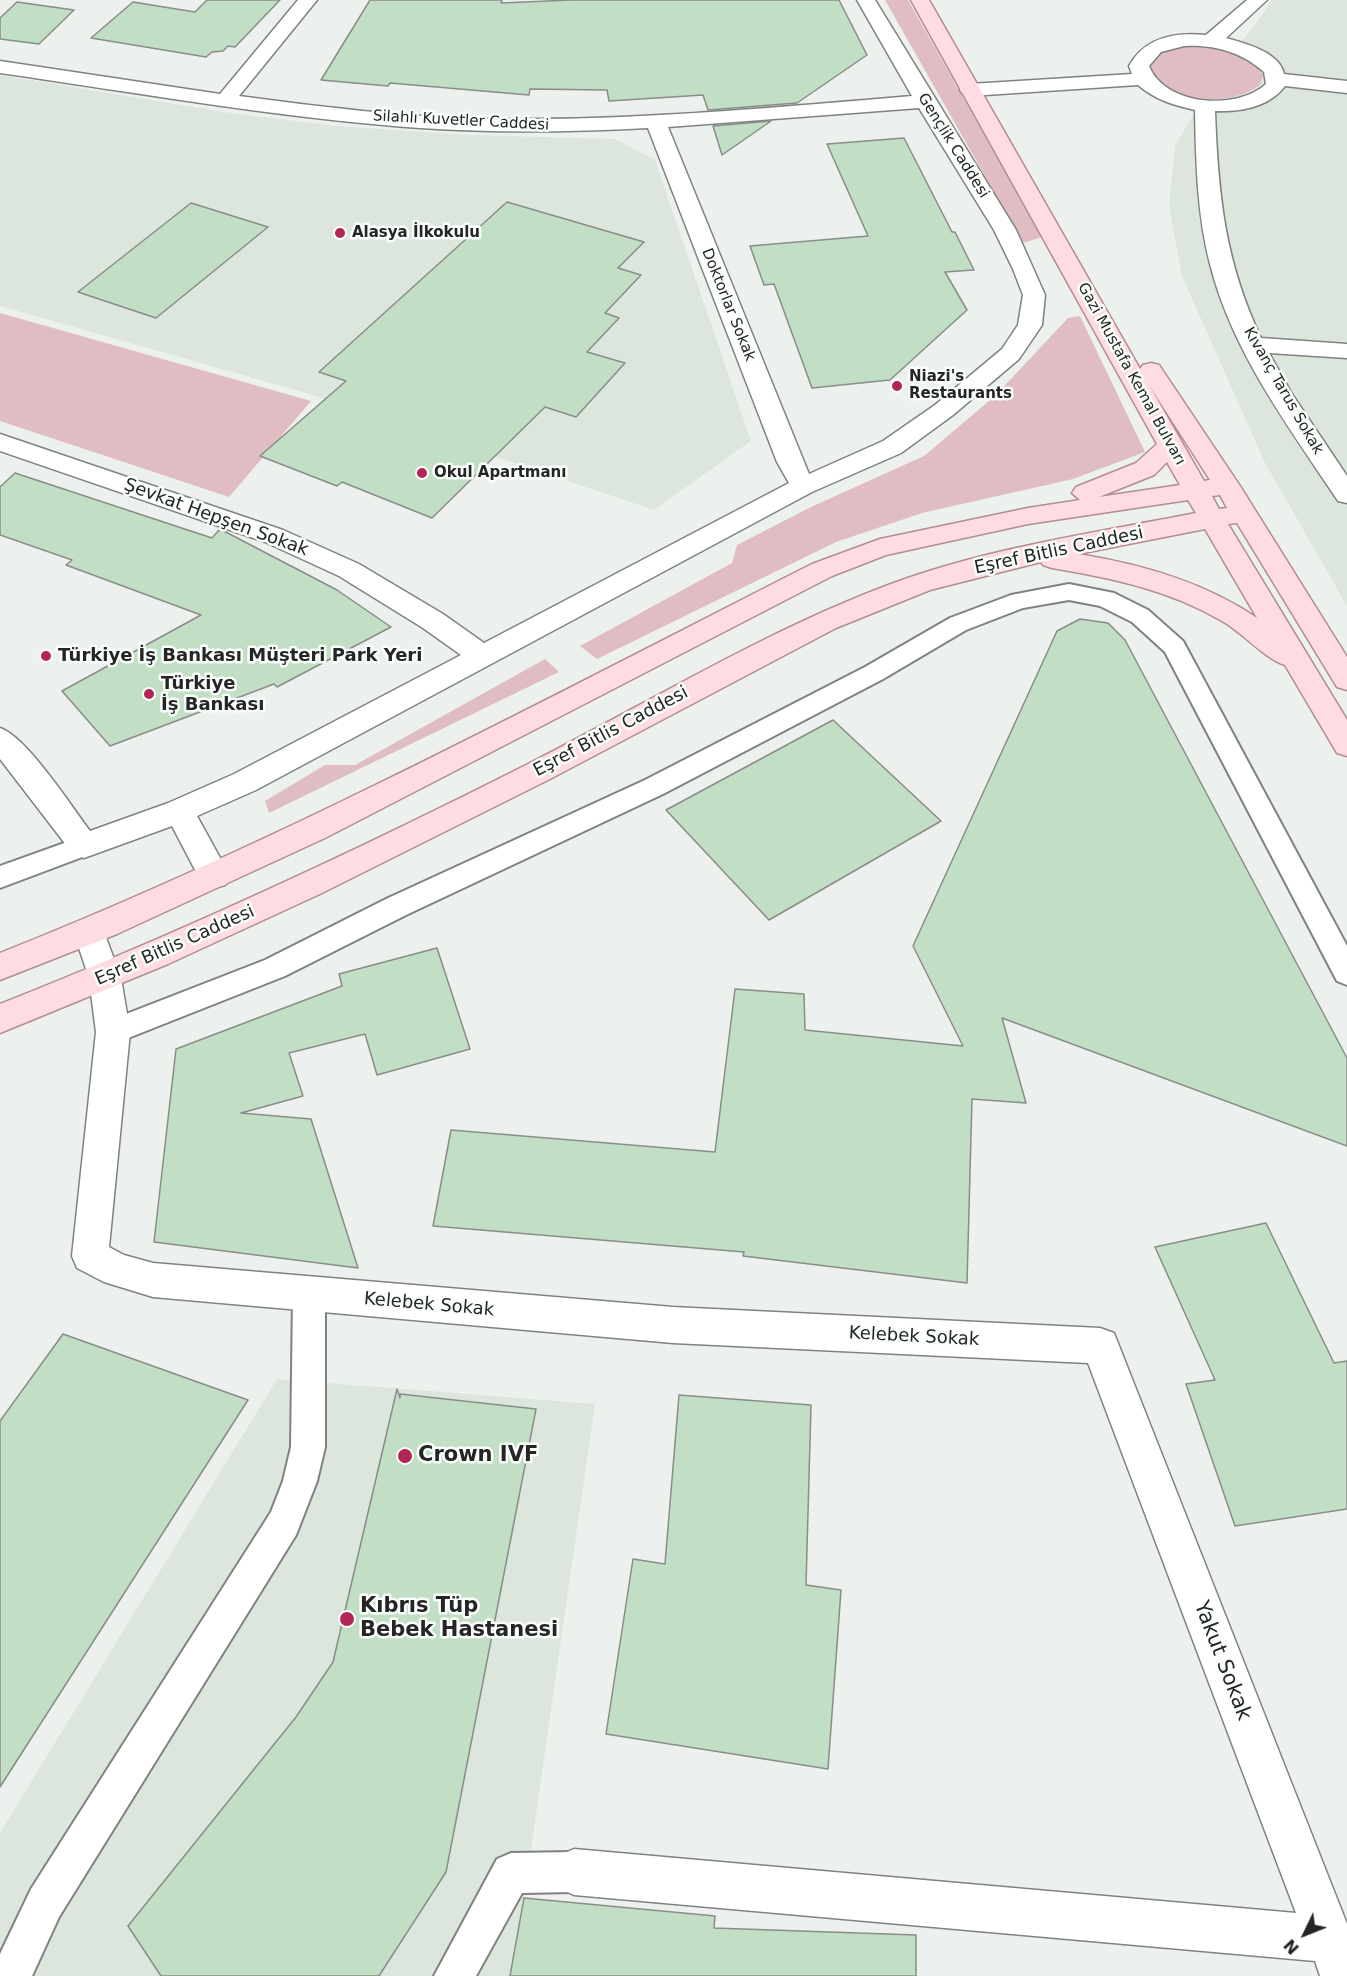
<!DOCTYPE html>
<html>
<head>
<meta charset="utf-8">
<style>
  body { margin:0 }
  #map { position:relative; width:1347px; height:1976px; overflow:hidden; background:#edf1ed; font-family:"DejaVu Sans",sans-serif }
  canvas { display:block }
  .north { position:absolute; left:1275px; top:1904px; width:60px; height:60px; -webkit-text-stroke:4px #fafefb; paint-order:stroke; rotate:227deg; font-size:16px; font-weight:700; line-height:24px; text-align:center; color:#242524 }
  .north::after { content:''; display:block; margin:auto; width:21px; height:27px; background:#242524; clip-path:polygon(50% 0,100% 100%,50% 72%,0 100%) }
</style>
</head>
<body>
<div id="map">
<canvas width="1347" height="1976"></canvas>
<div class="north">N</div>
</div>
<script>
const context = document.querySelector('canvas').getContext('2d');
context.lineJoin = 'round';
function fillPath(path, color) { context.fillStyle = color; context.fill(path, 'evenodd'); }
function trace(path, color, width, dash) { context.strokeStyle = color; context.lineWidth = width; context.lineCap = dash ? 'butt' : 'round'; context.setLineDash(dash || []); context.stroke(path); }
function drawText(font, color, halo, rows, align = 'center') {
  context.font = font + ' "DejaVu Sans",sans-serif'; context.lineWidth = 5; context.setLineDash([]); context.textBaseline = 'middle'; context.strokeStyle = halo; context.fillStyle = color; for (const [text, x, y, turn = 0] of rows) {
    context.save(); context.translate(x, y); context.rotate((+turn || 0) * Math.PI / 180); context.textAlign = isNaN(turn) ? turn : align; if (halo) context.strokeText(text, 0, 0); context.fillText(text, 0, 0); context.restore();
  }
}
const built = new Path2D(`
  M 1271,0 L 1347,0 L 1347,606 L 1265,463 L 1182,276 L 1169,206 L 1175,146 L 1216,76 L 1263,14 Z
  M 0,75 L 224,112 L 336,126 L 471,135 L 615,139 L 655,160 L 751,441 L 654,510 L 303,392 L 0,306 Z
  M 277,1379 L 595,1404 L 524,1898 L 511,1976 L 0,1976 L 0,1833 Z`);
const green = new Path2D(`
  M 885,0 L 908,0 L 1042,237 L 1023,243 Z
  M 1182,45 C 1210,45 1248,48 1263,75 L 1260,85 C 1231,107 1167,105 1150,68 C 1155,52 1167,49 1182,45 Z
  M 0,313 L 311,401 L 229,497 L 0,421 Z
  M 1080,316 L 1145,452 L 1073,479 L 922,513 L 836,542 L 597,659 L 580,646 L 732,563 L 737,545 L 811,507 L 924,456 L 995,396 L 1068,318 Z
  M 545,659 L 559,672 L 269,813 L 265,801 L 325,765 L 355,765 Z`);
const building = new Path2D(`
  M 207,0 L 280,0 L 235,47 L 228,46 L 223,51 L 212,52 L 206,57 L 91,38 L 133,2 L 195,12 Z
  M 370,0 L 502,0 L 501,3 L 571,0 L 839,0 L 867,55 L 797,103 L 708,110 L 703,95 L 609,101 L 607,90 L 530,89 L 529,95 L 390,83 L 388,86 L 321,80 Z
  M 17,2 L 74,10 L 39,44 L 0,39 L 0,18 Z
  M 771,121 L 722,155 L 713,126 Z
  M 904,138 L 952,232 L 955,232 L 974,270 L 945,272 L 967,310 L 890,380 L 812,388 L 774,284 L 764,285 L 750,246 L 868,236 L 827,144 Z
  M 507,202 L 644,242 L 618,268 L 641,275 L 605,313 L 619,318 L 587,352 L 625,363 L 576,417 L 545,407 L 432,518 L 342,482 L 337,486 L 260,456 L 346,381 L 319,372 Z
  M 191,203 L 268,227 L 156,318 L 78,292 Z
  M 15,473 L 212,538 L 220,529 L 337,590 L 391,627 L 277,687 L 274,684 L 110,746 L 62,691 L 201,615 L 66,565 L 72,560 L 0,535 L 0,487 Z
  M 1080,619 L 1108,623 L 1125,640 L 1347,1058 L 1347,1146 L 1002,1018 L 1026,1103 L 972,1099 L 967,1283 L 743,1256 L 744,1252 L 433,1226 L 451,1130 L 715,1152 L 735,989 L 804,994 L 805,1030 L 963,1046 L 913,946 L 1057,631 Z
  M 833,720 L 941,821 L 769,920 L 666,810 Z
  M 437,948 L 470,1049 L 377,1075 L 365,1034 L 289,1053 L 303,1096 L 241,1113 L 311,1119 L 358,1268 L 154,1242 L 176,1049 L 342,986 L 339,974 Z
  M 1266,1223 L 1334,1363 L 1347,1361 L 1347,1509 L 1235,1526 L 1186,1384 L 1215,1380 L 1155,1247 Z
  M 63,1334 L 248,1400 L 0,1787 L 0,1421 Z
  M 397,1389 L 400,1398 L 400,1394 L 536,1409 L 446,1872 L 379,1976 L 161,1976 L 128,1926 L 296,1717 L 333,1662 Z
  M 679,1395 L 811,1405 L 806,1585 L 841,1590 L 828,1769 L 606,1734 L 633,1559 L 665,1564 Z
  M 524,1898 L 715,1916 L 714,1928 L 916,1935 L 916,1976 L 510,1976 Z`);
const lane = new Path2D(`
  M 1069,584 L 1114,593 L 1148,610 L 1183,641 L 1347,946 L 1347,985 L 1337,981 L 1165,652 L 1132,622 L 1100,606 L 1069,600 L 1023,608 L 966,630 L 883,679 L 663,794 L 406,915 L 285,976 L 113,1044 L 103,1041 L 98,1032 L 103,1023 L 265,960 L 386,899 L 645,780 L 865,667 L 950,618 L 1011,595 Z
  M 84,836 L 93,839 L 97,846 L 93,853 L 0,888 L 0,866 Z
  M 309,1280 L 320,1284 L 325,1295 L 325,1447 L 317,1481 L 296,1535 L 59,1917 L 32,1976 L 0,1976 L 0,1954 L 31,1889 L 271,1512 L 283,1481 L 291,1447 L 293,1295 L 298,1284 Z
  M 574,1852 L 588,1858 L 594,1872 L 588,1886 L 574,1892 L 522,1893 L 476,1976 L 434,1976 L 497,1859 L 511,1853 Z`);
const street = new Path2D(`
  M 298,0 L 317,0 L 239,96 C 321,107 404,117 487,119 C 629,121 771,108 912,96 L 857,0 L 875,0 L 1016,230 L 1045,295 L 1042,325 L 1019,359 L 953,415 L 901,453 L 812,492 L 256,790 L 197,816 L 230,876 L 225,885 L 214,888 L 203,885 L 172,826 L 84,858 L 73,854 L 0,759 L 0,728 C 26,736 72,807 90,831 L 168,803 L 234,774 L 461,655 L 423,628 L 339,576 L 265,542 L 0,451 L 0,434 L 283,530 L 359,564 L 443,614 L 484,643 L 789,483 L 777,462 L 648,128 C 572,132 496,133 420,128 C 279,118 140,93 0,73 L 0,61 L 220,94 ZM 919,108 L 994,230 L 1013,269 L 1023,295 L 1018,325 L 1002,349 L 935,405 L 883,441 L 809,474 L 668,127 Z
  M 1247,0 L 1267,0 L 1226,38 C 1244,43 1280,52 1284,74 L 1347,81 L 1347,93 L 1285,86 C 1269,107 1241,112 1215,111 C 1218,195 1225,262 1261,338 L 1347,344 L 1347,358 L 1269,353 L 1292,394 L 1347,476 L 1347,503 L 1338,501 C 1289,427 1232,352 1210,264 C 1197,214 1196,161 1195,110 C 1173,105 1156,100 1138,85 L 970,96 L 963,94 L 960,90 L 963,86 L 970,84 L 1132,74 L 1129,66 C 1145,37 1175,32 1206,35 ZM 1184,46 C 1213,44 1242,52 1264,72 L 1266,84 C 1237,111 1165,106 1149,66 L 1161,52 Z
  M 90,920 L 101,924 L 121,978 L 130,1032 L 109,1247 L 124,1255 L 153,1263 L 673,1307 L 1100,1328 L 1114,1333 L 1347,1924 L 1347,1976 L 1320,1976 L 1315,1961 L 574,1895 L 558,1888 L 551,1872 L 558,1856 L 574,1849 L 1296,1913 L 1088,1363 L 673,1343 L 153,1297 L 104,1282 L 77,1268 L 72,1256 L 96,1032 L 89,978 L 74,933 L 79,924 Z`);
const primary = new Path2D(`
  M 911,0 L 929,0 L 1140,369 L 1143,365 L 1151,363 L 1159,365 L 1240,486 L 1347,657 L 1347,690 L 1337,687 L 1237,523 L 1228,524 L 1347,720 L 1347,756 L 1337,753 L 1285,665 C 1265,659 1242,632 1222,621 C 1169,590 1112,578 1052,568 L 1043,565 L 1041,562 L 930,590 L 836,628 L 550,779 L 322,893 L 168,964 L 0,1033 L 0,1004 C 180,933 356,851 528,764 C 648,703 765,631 891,584 C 988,548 1094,533 1196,513 L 1188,500 L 1028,524 L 886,555 L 832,576 L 325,838 L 117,934 L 0,980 L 0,953 C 280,842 544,700 812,564 L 880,539 L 1028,508 L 1080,500 L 1072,493 L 1076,487 L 1136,463 L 1157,444 ZM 1149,385 L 1210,480 L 1204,481 ZM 1167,462 L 1180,485 L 1099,497 L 1154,475 ZM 1220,495 L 1227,508 L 1219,509 L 1212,496 ZM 1205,529 L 1257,618 C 1204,582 1141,564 1078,554 Z`);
const markers = [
  [340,233,6,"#b42557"],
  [897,386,6,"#b42557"],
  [422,473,6,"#b42557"],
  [46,656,6,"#b42557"],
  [149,694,6,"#b42557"],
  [405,1456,8,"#b42557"],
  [347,1619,8,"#b42557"]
];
const farStreetnames = [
  ["Silahlı Kuvetler Caddesi",461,121,3],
  ["Gençlik Caddesi",953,146,58],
  ["Doktorlar Sokak",728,305,68],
  ["Gazi Mustafa Kemal Bulvarı",1131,374,61],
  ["Kıvanç Tarus Sokak",1283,391,60]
];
const farPoinames = [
  ["Alasya İlkokulu",352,233],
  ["Niazi's",909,377],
  ["Restaurants",909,394],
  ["Okul Apartmanı",434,473]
];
const streetNames = [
  ["Şevkat Hepşen Sokak",216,518,20],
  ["Eşref Bitlis Caddesi",1059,551,-12],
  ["Eşref Bitlis Caddesi",611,732,-28],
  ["Eşref Bitlis Caddesi",175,946,-24],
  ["Kelebek Sokak",429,1305,5],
  ["Kelebek Sokak",914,1337,3]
];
const poiNames = [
  ["Türkiye İş Bankası Müşteri Park Yeri",58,656],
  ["Türkiye",161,684],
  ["İş Bankası",161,705]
];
const nearPoinames = [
  ["Crown IVF",418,1456],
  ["Kıbrıs Tüp",360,1607],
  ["Bebek Hastanesi",360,1631]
];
const nearStreetnames = [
  ["Yakut Sokak",1222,1661,69]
];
fillPath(built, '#dde6dd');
fillPath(green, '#dfbdc3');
fillPath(building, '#c2dec4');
trace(building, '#898d89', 1.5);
trace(lane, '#7f8380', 4);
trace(street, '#7f8380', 3);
trace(primary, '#b28c93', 3);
fillPath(lane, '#fff');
fillPath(street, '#fff');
fillPath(primary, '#ffdce2');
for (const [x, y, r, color] of markers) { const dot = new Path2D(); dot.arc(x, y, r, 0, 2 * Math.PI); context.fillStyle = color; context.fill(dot); trace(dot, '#fafefb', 2); }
drawText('15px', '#242524', '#fafefb', farStreetnames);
drawText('bold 15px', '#242524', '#fafefb', farPoinames, 'left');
drawText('18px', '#242524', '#fafefb', streetNames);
drawText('bold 18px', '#242524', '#fafefb', poiNames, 'left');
drawText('bold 21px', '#242524', '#fafefb', nearPoinames, 'left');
drawText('21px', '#242524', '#fafefb', nearStreetnames);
</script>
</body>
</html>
